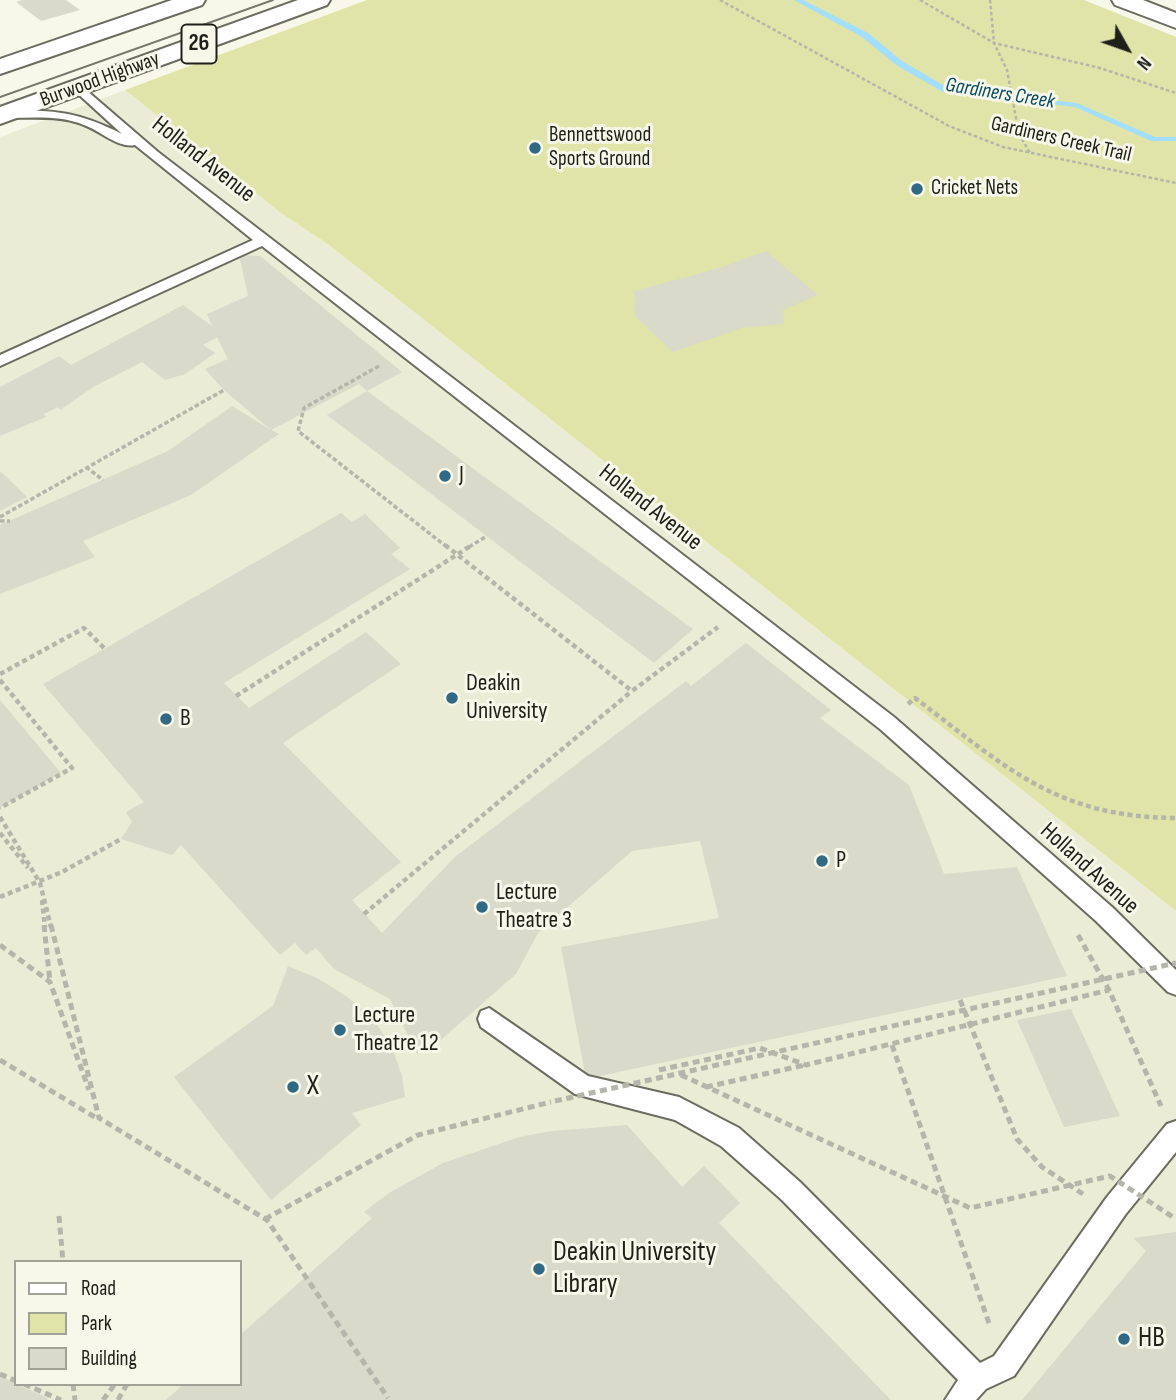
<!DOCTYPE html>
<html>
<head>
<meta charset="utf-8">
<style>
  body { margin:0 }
  #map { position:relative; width:1176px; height:1400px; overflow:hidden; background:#f7f8e9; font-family:"Sofia Sans Condensed",sans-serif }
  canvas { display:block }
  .legend { position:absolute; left:14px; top:1260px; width:228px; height:126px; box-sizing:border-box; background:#f7f8e9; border:2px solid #a1a296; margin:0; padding:9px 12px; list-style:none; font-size:21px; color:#1f201a }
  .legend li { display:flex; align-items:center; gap:14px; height:35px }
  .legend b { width:35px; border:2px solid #a1a296 }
  .north { position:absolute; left:1092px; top:14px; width:70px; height:70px; -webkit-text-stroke:5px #f7f8e9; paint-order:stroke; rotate:130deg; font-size:19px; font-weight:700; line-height:28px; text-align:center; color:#1f201a }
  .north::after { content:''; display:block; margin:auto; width:24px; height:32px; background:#1f201a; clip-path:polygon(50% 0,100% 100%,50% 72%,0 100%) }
</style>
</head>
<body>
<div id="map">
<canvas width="1176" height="1400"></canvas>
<ul class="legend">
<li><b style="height:9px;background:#fff"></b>Road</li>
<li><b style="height:19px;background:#e1e4a8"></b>Park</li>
<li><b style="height:19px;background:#d9daca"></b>Building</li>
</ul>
<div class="north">N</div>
</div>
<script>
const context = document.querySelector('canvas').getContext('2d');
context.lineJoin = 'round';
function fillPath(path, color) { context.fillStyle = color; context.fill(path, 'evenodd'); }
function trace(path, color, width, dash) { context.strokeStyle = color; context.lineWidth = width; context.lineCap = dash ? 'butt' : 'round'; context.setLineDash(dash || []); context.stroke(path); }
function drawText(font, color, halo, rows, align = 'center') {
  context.font = font + ' "Sofia Sans Condensed",sans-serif'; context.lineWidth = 6; context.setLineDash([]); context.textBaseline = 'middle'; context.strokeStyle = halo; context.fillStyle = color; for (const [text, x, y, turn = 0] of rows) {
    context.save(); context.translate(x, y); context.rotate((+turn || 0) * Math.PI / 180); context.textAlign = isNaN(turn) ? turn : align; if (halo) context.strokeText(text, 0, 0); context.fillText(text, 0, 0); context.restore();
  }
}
const built = new Path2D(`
  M 125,90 L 281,213 L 329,245 L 1176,911 L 1176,1400 L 0,1400 L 0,137 ZM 16,1262 L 240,1262 L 240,1384 L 16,1384 Z`);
const green = new Path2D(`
  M 367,0 L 1084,0 L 1176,37 L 1176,911 L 329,245 L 281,213 L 125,90 Z`);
const stream = new Path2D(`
  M 794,0 L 803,0 L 868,33 L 902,61 L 948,88 L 1077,103 L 1155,137 L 1176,137 L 1176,141 L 1151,141 L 1075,107 L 943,92 L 896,65 L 862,37 Z`);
const building = new Path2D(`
  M 22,0 L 66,0 L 80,10 L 41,21 L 16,2 Z
  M 766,251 L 818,295 L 783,310 L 784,324 L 742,328 L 673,352 L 635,316 L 634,291 L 723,267 Z
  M 239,255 L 260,256 L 402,372 L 367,391 L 359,384 L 271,430 L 279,434 L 191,495 L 83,541 L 95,557 L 0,594 L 0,525 L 168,451 L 232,406 L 271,430 L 224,390 L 205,369 L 228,359 L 217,337 L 203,345 L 215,353 L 185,374 L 165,380 L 142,362 L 95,386 L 60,410 L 58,407 L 44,414 L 46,417 L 0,436 L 0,387 L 59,356 L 71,365 L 183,305 L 212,326 L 207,314 L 248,296 Z
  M 367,391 L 693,629 L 654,663 L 327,415 Z
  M 0,471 L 27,497 L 0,511 Z
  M 341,513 L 352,522 L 365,514 L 400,548 L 391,554 L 410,569 L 224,683 L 249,708 L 366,632 L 401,664 L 283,743 L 401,862 L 352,900 L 382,933 L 456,856 L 686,681 L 691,686 L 746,643 L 831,710 L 820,718 L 909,785 L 944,874 L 1017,867 L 1067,976 L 586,1079 L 561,947 L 719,918 L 700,841 L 632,851 L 538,933 L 516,974 L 435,1045 L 431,1037 L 417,1054 L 390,999 L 334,969 L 316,948 L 306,955 L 295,943 L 280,955 L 181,845 L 172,855 L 121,839 L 132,822 L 126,812 L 144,802 L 43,684 Z
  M 0,700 L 61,773 L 0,808 Z
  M 288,966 L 317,978 L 346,996 L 373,1019 L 392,1047 L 402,1076 L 405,1097 L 352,1113 L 361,1125 L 271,1200 L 174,1077 L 273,1006 Z
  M 1071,1009 L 1120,1116 L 1064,1127 L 1017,1020 Z
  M 627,1125 L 682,1187 L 704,1166 L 740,1203 L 719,1223 L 891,1400 L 166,1400 L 184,1384 L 240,1384 L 240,1335 L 372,1218 L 364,1212 L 389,1193 L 443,1163 L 519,1137 L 552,1131 Z
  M 1176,1232 L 1176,1400 L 1022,1400 L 1146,1251 L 1133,1238 Z
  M 0,1376 L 16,1384 L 48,1398 L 47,1400 L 0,1400 Z`);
const pathFar3 = new Path2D(`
  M 720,0 L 949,126 L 1003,147 L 1176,183
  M 920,0 L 994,43 L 1100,68 L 1176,93
  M 990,0 L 994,43 L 1007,70 L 1019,134 L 1030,153`);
const pathFar2 = new Path2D(`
  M 379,366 L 304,408 L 298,431 L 447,547
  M 86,467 L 103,480
  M 0,517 L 224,390
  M 0,521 L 10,521
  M 469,547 L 487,536`);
const pathFar1 = new Path2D(`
  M 445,545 L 632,691 L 718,627
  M 0,674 L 84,628 L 105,649
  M 0,680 L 72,768 L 0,808
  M 236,696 L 472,545
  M 908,704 L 915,698 C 1006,767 1055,817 1176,818
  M 0,817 L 40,883 L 51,927
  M 0,833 L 28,868
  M 0,897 L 62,872 L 121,839
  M 42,900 L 45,927
  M 364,914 L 632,691`);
const path = new Path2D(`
  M 44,925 L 50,982
  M 51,925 L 99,1118 L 267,1220 L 388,1398
  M 1078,935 L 1109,990 L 1161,1106
  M 0,945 L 50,982 L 89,1090
  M 960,1000 L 1017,1139 L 1042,1167 L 1083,1194
  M 892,1045 L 990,1326
  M 0,1060 L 98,1119
  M 659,1070 L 760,1048 L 806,1065 L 1109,990
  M 706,1087 L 805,1065
  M 59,1216 L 63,1262
  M 265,1219 L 418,1135 L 551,1102
  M 0,1374 L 16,1381
  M 24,1384 L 61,1400
  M 73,1384 L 75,1400
  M 103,1400 L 115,1384
  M 118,1400 L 127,1384`);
const service = new Path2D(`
  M 79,84 L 158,152 L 894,717 L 1112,907 L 1176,970 L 1176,995 L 1168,992 L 1096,921 L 880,729 L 262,246 L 0,366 L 0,355 L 253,240 L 135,145 C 119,149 99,130 84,125 C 60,115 32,118 7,118 L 1,114 L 7,110 C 55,110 79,112 122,134 L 75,91 L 73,88 Z
  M 489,1008 L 588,1076 L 679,1097 L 739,1128 L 800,1182 L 980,1363 L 994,1356 L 1107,1197 L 1167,1124 L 1176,1121 L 1176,1152 L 1125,1215 L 1014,1376 L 986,1389 L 976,1400 L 945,1400 L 958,1380 L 782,1200 L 721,1146 L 675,1120 L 575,1094 L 481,1027 L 478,1019 L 481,1011 Z`);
const minor = new Path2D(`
  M 1112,0 L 1143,0 L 1176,13 L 1176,28 L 1115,5 Z`);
const trunk = new Path2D(`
  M 172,0 L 205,0 L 202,5 L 0,74 L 0,59 Z
  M 298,0 L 330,0 L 327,5 L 0,124 L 0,107 Z`);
const tram = new Path2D(`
  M 0,97 L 273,0`);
const pathBridge = new Path2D(`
  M 681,1075 L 970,1208 L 1110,1176 L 1176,1219
  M 555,1101 L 1176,963`);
const markers = [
  [535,148,7,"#316883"],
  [917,189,7,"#316883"],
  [445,476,7,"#316883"],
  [452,698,7,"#316883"],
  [166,719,7,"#316883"],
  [822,861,7,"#316883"],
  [482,907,7,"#316883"],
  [340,1030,7,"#316883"],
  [293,1087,7,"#316883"],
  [539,1269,7,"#316883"],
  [1124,1339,7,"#316883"]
];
const farStreetnames = [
  ["Burwood Highway",100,80,-20],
  ["Gardiners Creek Trail",1061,140,13]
];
const farWaternames = [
  ["Gardiners Creek",1000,94,9]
];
const farPoinames = [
  ["Bennettswood",549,136],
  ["Sports Ground",549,160],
  ["Cricket Nets",931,189]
];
const shields = [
  [199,44,35]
];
const shieldNames = [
  ["26",199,44]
];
const streetNames = [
  ["Holland Avenue",203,160,38],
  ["Holland Avenue",650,508,38],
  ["Holland Avenue",1089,869,42]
];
const poiNames = [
  ["J",459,476],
  ["Deakin",466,684],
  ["University",466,712],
  ["B",180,719],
  ["P",836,861],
  ["Lecture",496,893],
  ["Theatre 3",496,921],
  ["Lecture",354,1016],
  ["Theatre 12",354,1044]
];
const nearPoinames = [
  ["X",307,1087],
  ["Deakin University",553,1253],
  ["Library",553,1285],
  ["HB",1138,1339]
];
fillPath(built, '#ebecd5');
fillPath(green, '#e1e4a8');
fillPath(stream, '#a2defd');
fillPath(building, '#d9daca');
trace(service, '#6b6c5f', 4);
trace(minor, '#6b6c5f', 4);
trace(trunk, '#6b6c5f', 4);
trace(pathFar3, '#b5b6aa', 2.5, [3.5, 2.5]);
trace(pathFar2, '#b5b6aa', 3.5, [4.5, 2.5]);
trace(pathFar1, '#b5b6aa', 4.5, [5, 3.5]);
trace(path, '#b5b6aa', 5, [7, 4.5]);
fillPath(service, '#fff');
fillPath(minor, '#fff');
fillPath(trunk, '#fff');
trace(tram, '#76776d', 2);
trace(pathBridge, '#b5b6aa', 5, [7, 4.5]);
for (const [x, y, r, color] of markers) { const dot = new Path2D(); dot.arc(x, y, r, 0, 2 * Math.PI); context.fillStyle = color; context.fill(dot); trace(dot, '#f7f8e9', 2.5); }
drawText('21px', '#1f201a', '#f7f8e9', farStreetnames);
drawText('italic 21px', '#0a4a64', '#f7f8e9', farWaternames);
drawText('21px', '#1f201a', '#f7f8e9', farPoinames, 'left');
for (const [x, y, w] of shields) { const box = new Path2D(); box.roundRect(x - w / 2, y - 19.5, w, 39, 5); context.fillStyle = '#f7f8e9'; context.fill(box); trace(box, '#1f201a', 2); }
drawText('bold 23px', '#1f201a', null, shieldNames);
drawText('24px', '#1f201a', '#f7f8e9', streetNames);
drawText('24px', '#1f201a', '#f7f8e9', poiNames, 'left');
drawText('28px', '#1f201a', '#f7f8e9', nearPoinames, 'left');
</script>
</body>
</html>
